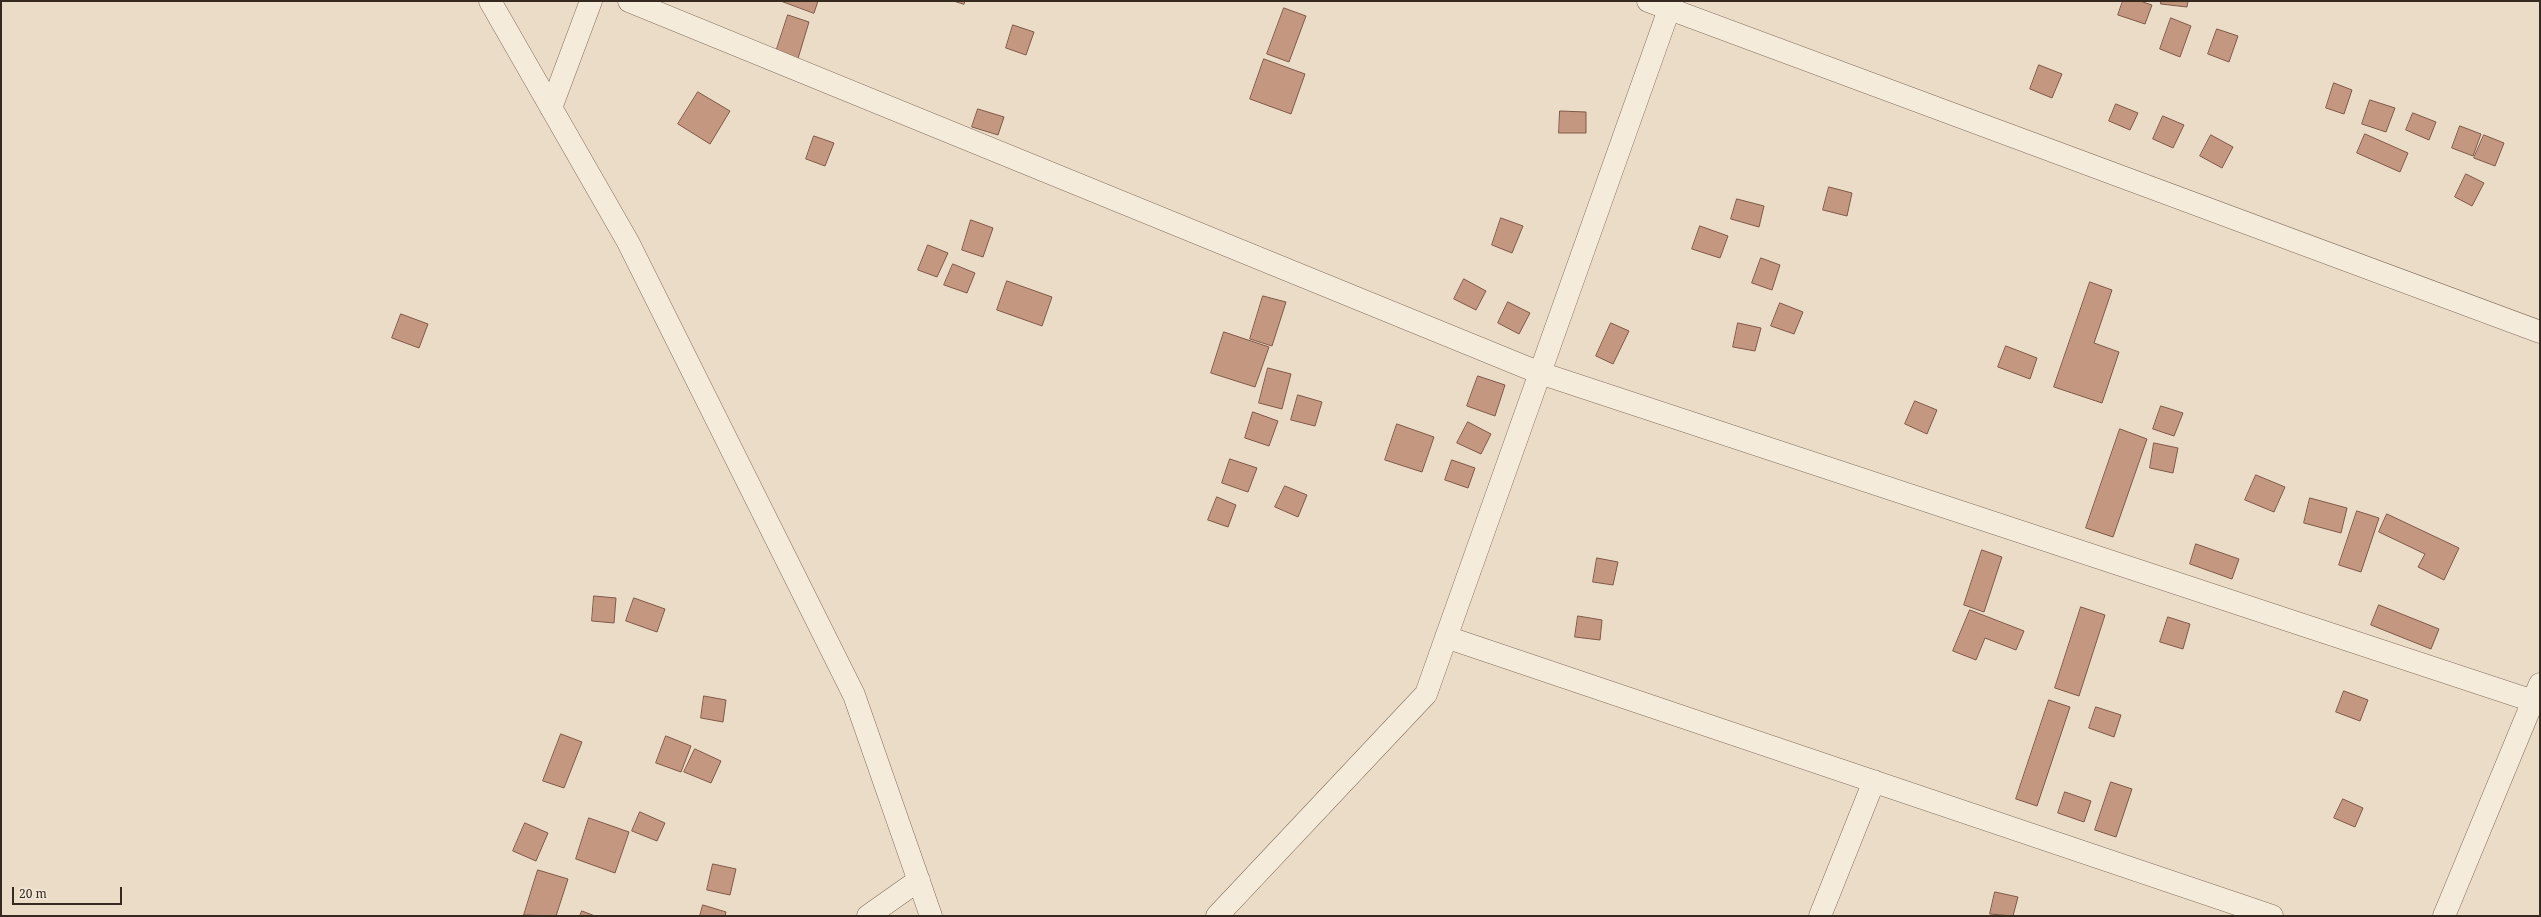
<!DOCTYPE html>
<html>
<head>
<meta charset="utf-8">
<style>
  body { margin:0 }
  #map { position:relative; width:2541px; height:917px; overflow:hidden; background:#eadcc7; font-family:"Noto Serif",serif }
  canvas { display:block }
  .frame { position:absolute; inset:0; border:2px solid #352920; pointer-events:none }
  .scale { position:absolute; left:12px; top:887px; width:110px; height:18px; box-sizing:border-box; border:2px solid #352920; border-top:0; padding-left:5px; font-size:12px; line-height:14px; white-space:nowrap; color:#352920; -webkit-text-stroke:3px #f2e7d6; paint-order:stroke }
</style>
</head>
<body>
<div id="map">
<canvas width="2541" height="917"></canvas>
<div class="frame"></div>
<div class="scale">20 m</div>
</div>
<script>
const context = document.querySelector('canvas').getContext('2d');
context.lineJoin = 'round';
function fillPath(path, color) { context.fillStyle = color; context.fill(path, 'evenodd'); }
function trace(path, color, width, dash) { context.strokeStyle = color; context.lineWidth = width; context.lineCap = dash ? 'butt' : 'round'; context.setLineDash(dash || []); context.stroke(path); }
const building = new Path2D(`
  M 781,1 L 818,1 L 814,13 Z
  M 954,1 L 965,1 L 964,4 Z
  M 2123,1 L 2140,1 L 2152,5 L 2145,24 L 2118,15 Z
  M 2161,1 L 2188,1 L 2187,7 L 2161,4 Z
  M 1284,8 L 1306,16 L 1289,62 L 1267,54 Z
  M 788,15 L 809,22 L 796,65 L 774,58 Z
  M 2171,18 L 2191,26 L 2180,57 L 2160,49 Z
  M 1013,25 L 1034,32 L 1026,55 L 1006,48 Z
  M 2217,29 L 2238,36 L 2229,62 L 2208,54 Z
  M 1264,59 L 1305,74 L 1291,114 L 1250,99 Z
  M 2039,65 L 2062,74 L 2052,98 L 2030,89 Z
  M 2334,83 L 2352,90 L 2344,114 L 2326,108 Z
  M 698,92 L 730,111 L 710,144 L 678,124 Z
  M 2370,100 L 2395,108 L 2386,132 L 2362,124 Z
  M 2116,104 L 2138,113 L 2130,130 L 2109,121 Z
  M 978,109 L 1004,117 L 998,135 L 972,127 Z
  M 1560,111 L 1586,112 L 1586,133 L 1559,133 Z
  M 2413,113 L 2436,122 L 2429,140 L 2406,130 Z
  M 2163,116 L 2184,125 L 2173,148 L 2153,139 Z
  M 2460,126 L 2481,134 L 2473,156 L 2452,148 Z
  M 2365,134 L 2408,153 L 2400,172 L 2357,153 Z
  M 2211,135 L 2233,147 L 2222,168 L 2200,156 Z
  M 2484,135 L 2504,143 L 2495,166 L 2474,158 Z
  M 814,136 L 834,143 L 825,166 L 806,159 Z
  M 2466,174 L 2484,183 L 2472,206 L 2455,197 Z
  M 1829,187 L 1852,193 L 1847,216 L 1823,210 Z
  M 1737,199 L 1764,206 L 1759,227 L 1731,219 Z
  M 1501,218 L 1523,226 L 1512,253 L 1492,245 Z
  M 971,220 L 993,228 L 983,257 L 962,250 Z
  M 1700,226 L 1728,236 L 1720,258 L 1692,249 Z
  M 928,245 L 948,253 L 937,277 L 918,270 Z
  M 1761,258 L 1780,265 L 1772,290 L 1752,283 Z
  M 953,264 L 975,273 L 967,293 L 944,285 Z
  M 1464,279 L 1486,291 L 1476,310 L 1454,299 Z
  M 1007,281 L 1052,297 L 1042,326 L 997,310 Z
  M 2090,282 L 2112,290 L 2094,343 L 2119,352 L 2102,403 L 2054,387 Z
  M 1263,296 L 1286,302 L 1272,346 L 1250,339 Z
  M 1508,302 L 1530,313 L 1519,334 L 1498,323 Z
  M 1780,303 L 1803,312 L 1794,334 L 1771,326 Z
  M 401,314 L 428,324 L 419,348 L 392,338 Z
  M 1611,323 L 1629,331 L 1613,364 L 1596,356 Z
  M 1738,323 L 1761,328 L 1755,351 L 1733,347 Z
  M 1224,332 L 1269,347 L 1255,387 L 1211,373 Z
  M 2006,346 L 2037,358 L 2030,379 L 1998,367 Z
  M 1268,368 L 1291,374 L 1282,409 L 1259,403 Z
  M 1478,376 L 1505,385 L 1495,416 L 1467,406 Z
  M 1298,395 L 1322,402 L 1315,426 L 1291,420 Z
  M 1915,401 L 1937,410 L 1927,434 L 1905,424 Z
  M 2161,406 L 2183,413 L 2174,436 L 2153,429 Z
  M 1253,412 L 1278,421 L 1269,446 L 1245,438 Z
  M 1468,422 L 1491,434 L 1481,454 L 1457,443 Z
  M 1397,424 L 1434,437 L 1422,472 L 1385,460 Z
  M 2120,429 L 2147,439 L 2113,537 L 2086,528 Z
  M 2154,443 L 2178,448 L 2173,473 L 2150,468 Z
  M 1230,459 L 1257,468 L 1248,492 L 1222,483 Z
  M 1452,460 L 1475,468 L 1468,488 L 1445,480 Z
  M 2256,475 L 2285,487 L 2274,512 L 2245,500 Z
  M 1285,486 L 1307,495 L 1298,517 L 1275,507 Z
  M 1217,497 L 1236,505 L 1228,527 L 1208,520 Z
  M 2310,498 L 2347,508 L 2341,533 L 2304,523 Z
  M 2357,511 L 2379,518 L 2361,572 L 2339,565 Z
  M 2387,514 L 2459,548 L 2444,580 L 2418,567 L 2425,554 L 2379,532 Z
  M 2196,544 L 2239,559 L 2232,579 L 2190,564 Z
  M 1982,550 L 2002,557 L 1984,612 L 1964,605 Z
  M 1597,558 L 1618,562 L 1613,585 L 1593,582 Z
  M 594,596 L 616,598 L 614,623 L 592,621 Z
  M 634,598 L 665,609 L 657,632 L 626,621 Z
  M 2379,605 L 2439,629 L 2431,649 L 2371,625 Z
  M 2081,607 L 2105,615 L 2079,696 L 2055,688 Z
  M 1970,610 L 2024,631 L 2016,650 L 1985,638 L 1976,660 L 1953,651 Z
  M 1578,616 L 1602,620 L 1600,640 L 1575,637 Z
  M 2168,617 L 2190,624 L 2183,649 L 2160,642 Z
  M 2344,691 L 2368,700 L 2360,721 L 2336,712 Z
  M 704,696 L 726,700 L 723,722 L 701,718 Z
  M 2049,700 L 2070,707 L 2037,806 L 2016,799 Z
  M 2096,707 L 2121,715 L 2114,737 L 2089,728 Z
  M 561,734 L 582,742 L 564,788 L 543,781 Z
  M 666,736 L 691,746 L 681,772 L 656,763 Z
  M 695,749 L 721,761 L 711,783 L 684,772 Z
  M 2111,782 L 2132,789 L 2116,837 L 2095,830 Z
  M 2065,792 L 2091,801 L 2084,822 L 2058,813 Z
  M 2343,799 L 2363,808 L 2355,827 L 2334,818 Z
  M 640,812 L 665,823 L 657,841 L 632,831 Z
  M 589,818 L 629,832 L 615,873 L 576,859 Z
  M 525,823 L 548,833 L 536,861 L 513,851 Z
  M 713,864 L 736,869 L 730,895 L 707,890 Z
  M 538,870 L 568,879 L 556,916 L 524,915 Z
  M 1995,892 L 2018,897 L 2013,916 L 1990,914 Z
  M 703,905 L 726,912 L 725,916 L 700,916 Z
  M 582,911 L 595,916 L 580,916 Z`);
const minor = new Path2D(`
  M 490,1 L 628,242 L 854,695 L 931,916
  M 629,1 L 1540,373 L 2533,701
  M 1648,1 L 2540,332
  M 551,108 L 591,1
  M 1446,637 L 2272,916
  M 868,916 L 919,880
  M 1217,916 L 1426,694 L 1672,1
  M 1820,916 L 1874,781
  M 2444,916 L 2540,684`);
fillPath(building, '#c49781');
trace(building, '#805847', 1);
trace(minor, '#836f5e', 23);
trace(minor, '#f5ebda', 22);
</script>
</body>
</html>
